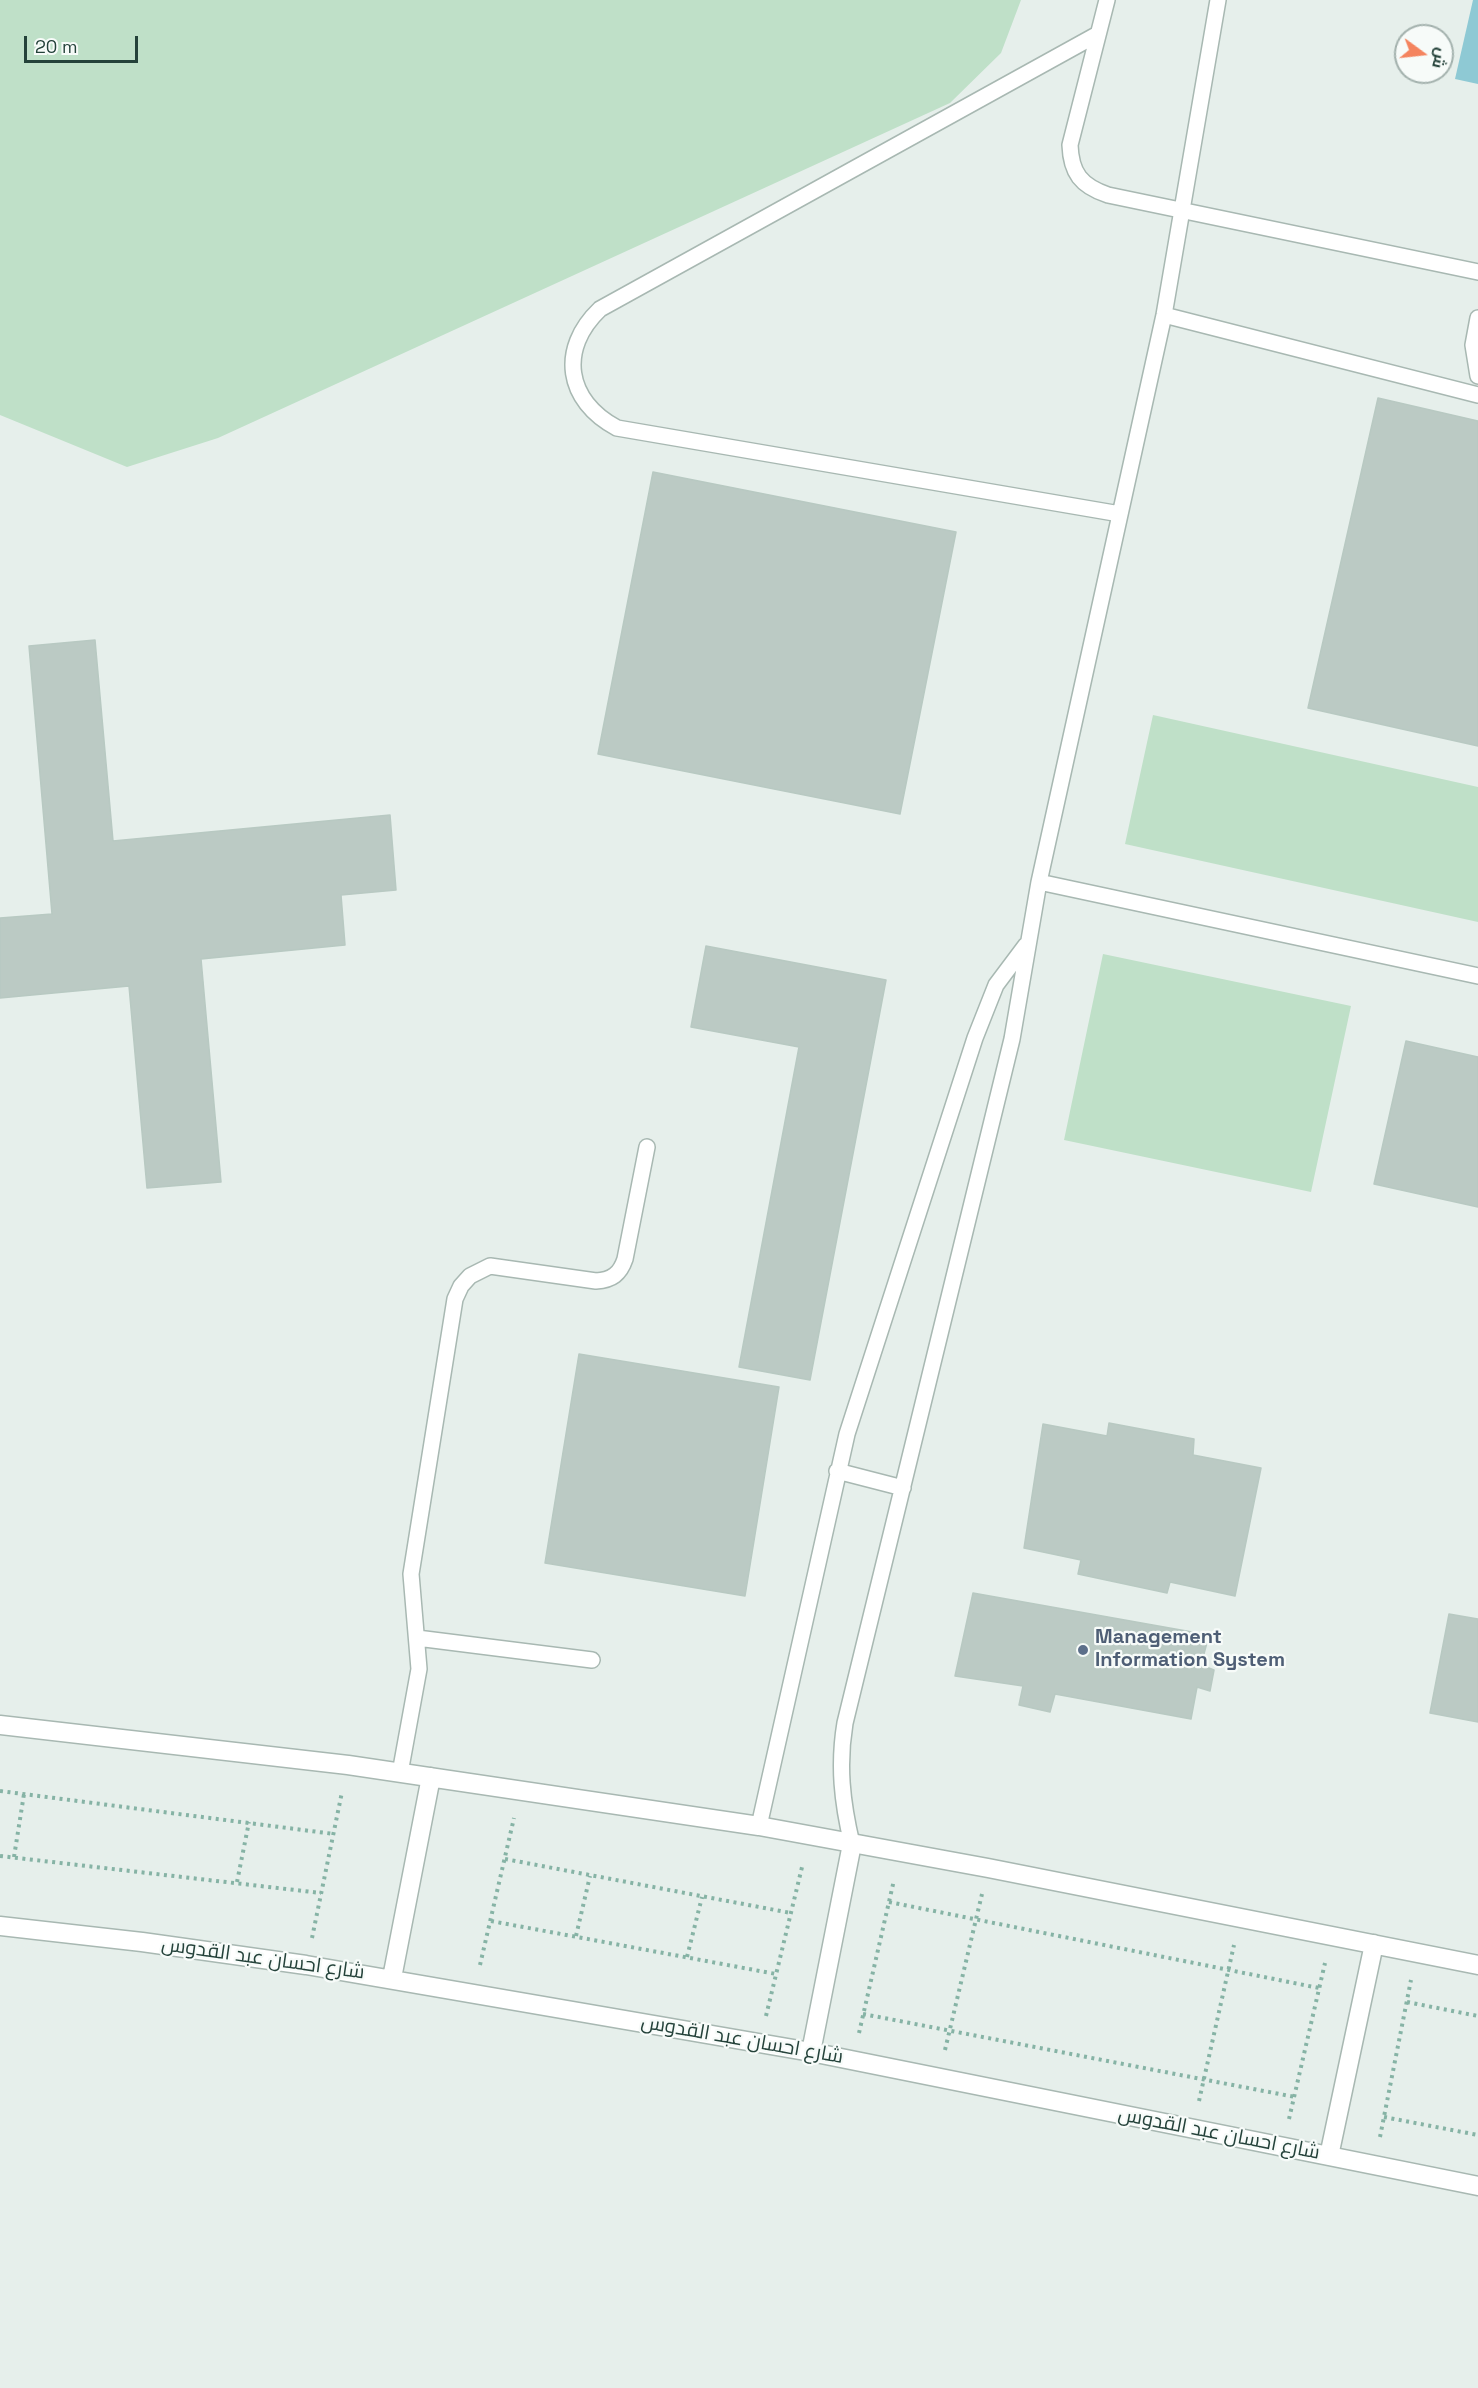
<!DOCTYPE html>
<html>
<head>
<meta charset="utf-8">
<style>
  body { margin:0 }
  #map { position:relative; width:1478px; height:2388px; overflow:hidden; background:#e6efeb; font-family:"Space Grotesk",Cairo,sans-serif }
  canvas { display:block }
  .north { position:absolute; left:1394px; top:24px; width:60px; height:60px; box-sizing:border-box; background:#f7fbf9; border:2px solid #a3b1ad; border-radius:50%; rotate:105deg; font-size:16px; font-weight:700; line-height:24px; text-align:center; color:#24423a }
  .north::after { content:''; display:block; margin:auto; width:21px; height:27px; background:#f4845f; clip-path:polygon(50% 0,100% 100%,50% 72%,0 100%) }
  .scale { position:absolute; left:24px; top:36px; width:114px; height:27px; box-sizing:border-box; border:3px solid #24423a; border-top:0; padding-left:8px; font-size:18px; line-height:21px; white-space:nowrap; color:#24423a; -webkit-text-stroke:4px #f7fbf9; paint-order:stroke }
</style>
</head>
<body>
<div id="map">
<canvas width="1478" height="2388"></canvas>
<div class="north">ش</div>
<div class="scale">20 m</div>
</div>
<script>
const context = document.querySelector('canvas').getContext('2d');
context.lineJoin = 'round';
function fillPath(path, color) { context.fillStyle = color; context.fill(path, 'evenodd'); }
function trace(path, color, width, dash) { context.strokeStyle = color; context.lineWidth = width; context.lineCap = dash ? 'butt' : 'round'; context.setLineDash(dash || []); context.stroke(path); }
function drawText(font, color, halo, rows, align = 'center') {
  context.font = font + ' "Space Grotesk",Cairo,sans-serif'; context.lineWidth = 4.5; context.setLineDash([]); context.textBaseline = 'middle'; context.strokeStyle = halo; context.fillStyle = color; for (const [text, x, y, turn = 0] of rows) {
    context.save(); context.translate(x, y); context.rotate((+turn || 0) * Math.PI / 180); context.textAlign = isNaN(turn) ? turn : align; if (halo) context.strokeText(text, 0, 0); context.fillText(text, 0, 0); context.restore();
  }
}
const green = new Path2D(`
  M 0,0 L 1021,0 L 1001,53 L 950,103 L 218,438 L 127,467 L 0,415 Z
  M 1153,715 L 1478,787 L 1478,922 L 1125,844 Z
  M 1103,954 L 1351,1006 L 1311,1192 L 1064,1140 Z`);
const water = new Path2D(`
  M 1473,0 L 1478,0 L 1478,84 L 1455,79 Z`);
const building = new Path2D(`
  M 1378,398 L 1478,421 L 1478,746 L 1308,708 Z
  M 653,472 L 956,532 L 900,814 L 598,754 Z
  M 95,640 L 113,841 L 390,815 L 396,890 L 341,895 L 345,945 L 201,959 L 221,1182 L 147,1188 L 129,986 L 0,998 L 0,918 L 52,914 L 29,646 Z
  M 706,946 L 886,980 L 810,1380 L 739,1367 L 799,1047 L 691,1027 Z
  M 1406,1041 L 1478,1057 L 1478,1207 L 1374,1184 Z
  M 579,1354 L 779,1387 L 745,1596 L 545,1563 Z
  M 1109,1423 L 1194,1439 L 1193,1455 L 1261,1468 L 1235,1596 L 1170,1582 L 1167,1593 L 1078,1574 L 1081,1560 L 1024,1548 L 1043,1424 L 1107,1436 Z
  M 973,1593 L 1209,1635 L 1201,1665 L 1214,1670 L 1210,1691 L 1197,1687 L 1191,1719 L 1055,1694 L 1050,1712 L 1019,1705 L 1023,1686 L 955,1676 Z
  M 1449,1614 L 1478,1619 L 1478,1722 L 1430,1713 Z`);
const path = new Path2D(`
  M 0,1791 L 334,1834
  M 0,1856 L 321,1893
  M 14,1857 L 24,1794
  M 505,1859 L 791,1913
  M 237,1882 L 249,1822
  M 889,1902 L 1319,1988
  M 491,1921 L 776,1974
  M 576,1936 L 590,1876
  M 312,1938 L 342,1792
  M 687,1957 L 702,1897
  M 480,1965 L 514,1818
  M 1407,2002 L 1478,2016
  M 863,2014 L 1295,2097
  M 766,2016 L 803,1863
  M 859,2033 L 894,1880
  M 945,2050 L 982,1894
  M 1199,2101 L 1234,1945
  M 1384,2117 L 1478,2135
  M 1289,2119 L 1325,1963
  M 1380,2137 L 1411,1980`);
const service = new Path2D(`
  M 1107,0 L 1070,145 C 1071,173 1081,186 1108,195 L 1478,272
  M 1098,34 L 600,309 C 558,349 566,401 617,428 L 1120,514
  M 1164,315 L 1478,395
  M 1478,318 L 1473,345 L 1478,376
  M 1039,882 L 1478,976
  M 837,1471 L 903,1488
  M 417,1638 L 592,1660
  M 400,1773 L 419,1669 L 411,1574 L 455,1299 L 461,1286 L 470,1276 L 490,1266 L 596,1281 C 612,1280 620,1274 625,1259 L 647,1147
  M 759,1826 L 847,1434 L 975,1038 L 996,985 L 1026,945
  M 852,1844 C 842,1802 838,1765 845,1723 L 1012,1039 L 1039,882 L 1164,315 L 1218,0`);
const tertiary = new Path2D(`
  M 0,1725 L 348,1765 L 759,1826 L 988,1868 L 1478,1965
  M 0,1926 L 142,1942 L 306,1965 L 811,2052 L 1478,2186
  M 392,1978 L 431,1777
  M 811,2052 L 852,1844
  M 1329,2156 L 1374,1944`);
const markers = [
  [1083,1650,6,"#5c6f8a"]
];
const serviceNames = [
  ["Management",1095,1638],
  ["Information System",1095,1661]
];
const streetNames = [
  ["شارع احسان عبد القدوس",263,1959,8],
  ["شارع احسان عبد القدوس",742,2040,10],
  ["شارع احسان عبد القدوس",1219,2134,11]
];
fillPath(green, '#bfe0c8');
fillPath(water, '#8ec9d4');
fillPath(building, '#bbcac4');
trace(building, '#b8c9c2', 1.5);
trace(service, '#a8b8b2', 18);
trace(tertiary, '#a8b8b2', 21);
trace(path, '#86b3a5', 4, [3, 4.5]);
trace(service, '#fff', 15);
trace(tertiary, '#fff', 18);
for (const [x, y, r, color] of markers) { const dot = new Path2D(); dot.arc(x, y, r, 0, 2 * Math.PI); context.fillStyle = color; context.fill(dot); trace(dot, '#f7fbf9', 2); }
drawText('bold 20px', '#4e5e75', '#f7fbf9', serviceNames, 'left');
drawText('20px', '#24423a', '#f7fbf9', streetNames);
</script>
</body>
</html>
